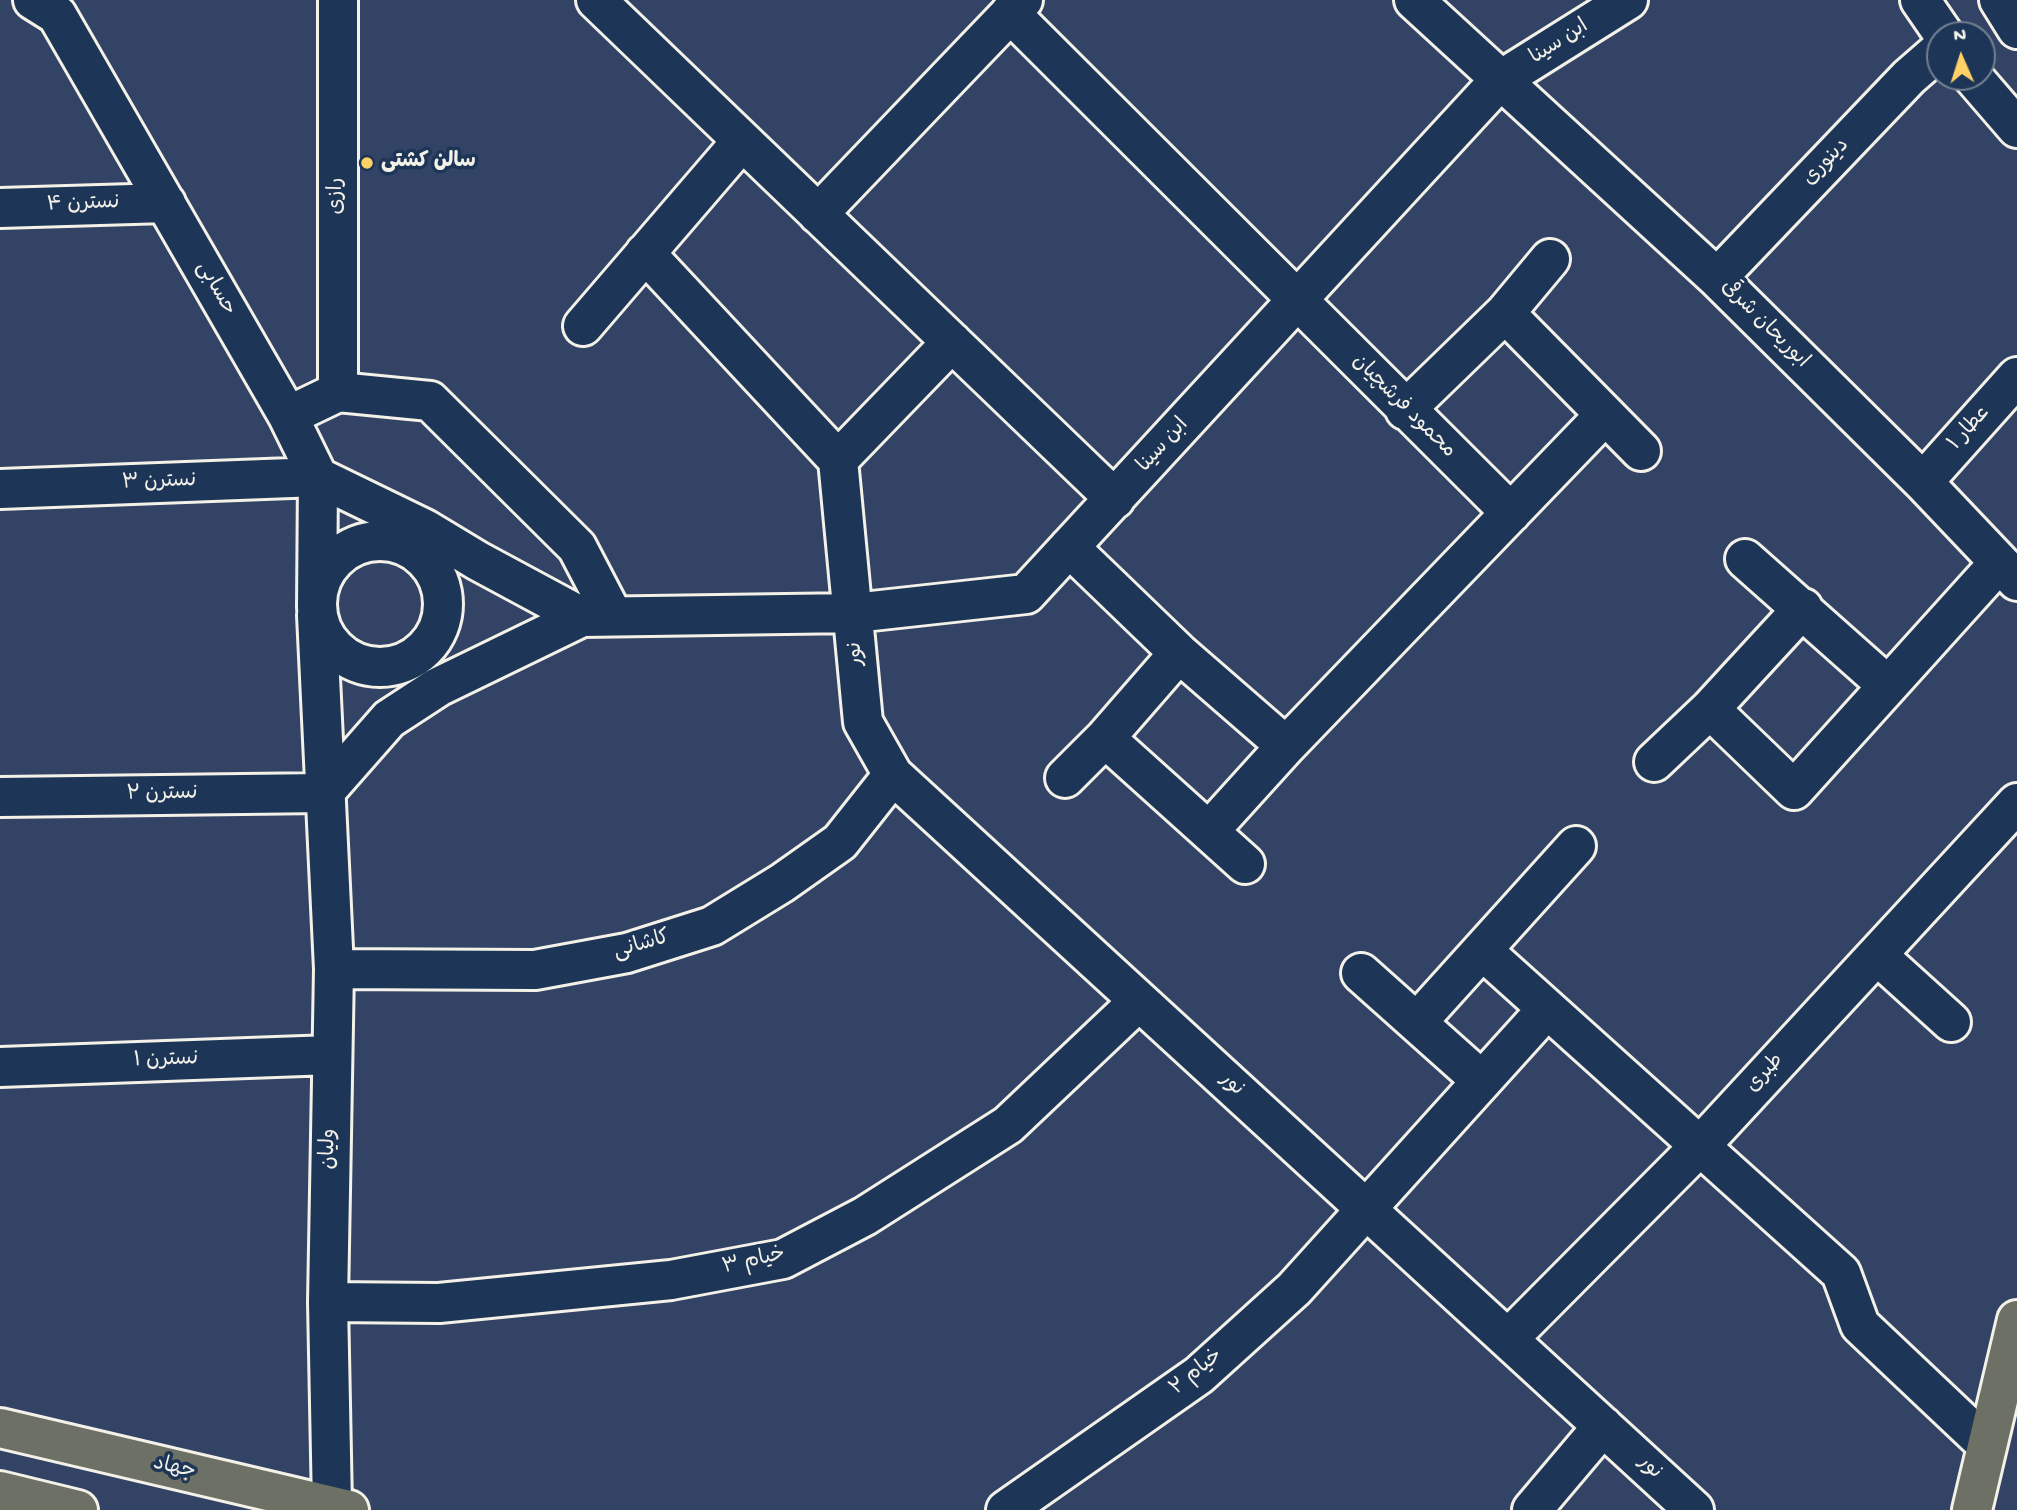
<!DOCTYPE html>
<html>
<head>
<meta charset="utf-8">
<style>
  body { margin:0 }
  #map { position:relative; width:2017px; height:1510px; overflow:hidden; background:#324366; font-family:"Gochi Hand",sans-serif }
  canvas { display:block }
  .north { position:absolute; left:1926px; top:21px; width:70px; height:70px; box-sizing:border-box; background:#1d3557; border:2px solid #738091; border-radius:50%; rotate:357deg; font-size:19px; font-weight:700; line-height:28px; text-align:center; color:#f4f1e8 }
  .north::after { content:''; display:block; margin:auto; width:24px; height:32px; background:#ffd166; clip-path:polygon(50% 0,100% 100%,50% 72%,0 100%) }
</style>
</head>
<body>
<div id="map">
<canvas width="2017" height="1510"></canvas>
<div class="north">N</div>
</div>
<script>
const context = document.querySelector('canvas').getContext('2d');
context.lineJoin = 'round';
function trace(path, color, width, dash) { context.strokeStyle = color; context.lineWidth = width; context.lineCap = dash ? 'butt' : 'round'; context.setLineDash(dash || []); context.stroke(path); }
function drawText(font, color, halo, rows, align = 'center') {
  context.font = font + ' "Gochi Hand","Playpen Sans Arabic",sans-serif'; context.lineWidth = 7; context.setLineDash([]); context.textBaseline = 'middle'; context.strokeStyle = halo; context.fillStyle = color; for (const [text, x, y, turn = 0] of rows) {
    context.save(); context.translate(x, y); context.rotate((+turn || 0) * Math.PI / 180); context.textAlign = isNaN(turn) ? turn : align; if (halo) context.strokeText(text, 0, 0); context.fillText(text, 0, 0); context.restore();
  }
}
const minor = new Path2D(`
  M 33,0 L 57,15 L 288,416 L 318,477 L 317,608
  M 338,0 L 338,392
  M 596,0 L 1115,499
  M 1414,0 L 1717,278 L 1923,482 L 2017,581
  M 1920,0 L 1944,35
  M 1999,0 L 2017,29
  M 1010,13 L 1511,513
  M 1973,77 L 2017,128
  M 0,208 L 166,203
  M 818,214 L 1023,0
  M 645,253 L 838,460
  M 1717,278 L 1909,77 L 1940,50
  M 1505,313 L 1641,451
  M 583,326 L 742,141
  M 952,342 L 838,460 L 863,722 L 893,775 L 1694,1510
  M 1405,410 L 1505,313 L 1550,259
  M 288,416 L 338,392 L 430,401 L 577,547 L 613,616
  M 1923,482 L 2017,377
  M 0,489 L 318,477 L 425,529 L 478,561 L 582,617
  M317 604a63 63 0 1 1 126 0a63 63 0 1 1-126 0Z
  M 1069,547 L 1179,653 L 1286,746
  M 1745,559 L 1888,686
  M 317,615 L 334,969 L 328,1302 L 332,1506
  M 1710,709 L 1794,790 L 1998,564
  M 1105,738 L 1245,864
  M 1654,762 L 1710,709 L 1803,608
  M 1065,778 L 1105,738 L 1179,653
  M 324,793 L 389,719 L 438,687 L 582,617 L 854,613 L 1026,594 L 1499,81 L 1628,0
  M 0,797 L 324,793
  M 1209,831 L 1286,746 L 1605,415
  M 1482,950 L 1841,1273 L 1860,1325 L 1987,1445
  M 1877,955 L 1951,1022
  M 334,969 L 535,970 L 627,953 L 712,926 L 782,883 L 840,842 L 893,775
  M 1361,973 L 1482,1081
  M 1417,1022 L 1576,846
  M 0,1067 L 331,1055
  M 328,1302 L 439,1303 L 671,1280 L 783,1259 L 865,1216 L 1008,1125 L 1139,1001
  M 1508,1339 L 1700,1146 L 2017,803
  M 1006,1510 L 1199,1375 L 1294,1289 L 1547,1009
  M 1532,1510 L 1603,1426`);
const major = new Path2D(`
  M 0,1428 L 349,1510
  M 0,1491 L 78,1510
  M 1972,1510 L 2017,1320`);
const markers = [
  [367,163,7,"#ffd166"]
];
const streetNames = [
  ["ابن سینا",1560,43,-33],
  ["دینوری",1827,163,-46],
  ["رازی",338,196,-90],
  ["نسترن ۴",83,205,-2],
  ["حسابی",215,289,60],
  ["ابوریحان شرقی",1764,325,45],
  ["محمود فرشچیان",1403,407,45],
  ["عطار ۱",1970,429,-48],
  ["ابن سینا",1164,446,-48],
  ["نسترن ۳",159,483,-2],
  ["نور",857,654,-94],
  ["نسترن ۲",162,795,-1],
  ["کاشانی",642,946,-16],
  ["نسترن ۱",166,1061,-2],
  ["طبری",1766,1074,-47],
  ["نور",1231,1085,42],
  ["ولیان",330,1149,-89],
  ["خیام ۳",754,1262,-13],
  ["خیام ۲",1197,1373,-39],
  ["نور",1649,1468,43],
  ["جهاد",174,1469,13]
];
const poiNames = [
  ["سالن کشتی",381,163]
];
trace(minor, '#f4f1e8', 44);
trace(major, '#f4f1e8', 44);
trace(minor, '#1d3557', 38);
trace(major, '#6c7065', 38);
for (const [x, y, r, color] of markers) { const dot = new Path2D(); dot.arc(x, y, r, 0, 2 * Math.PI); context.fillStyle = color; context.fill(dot); trace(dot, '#1d3557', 2.5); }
drawText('21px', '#f4f1e8', '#1d3557', streetNames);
drawText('bold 21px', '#f4f1e8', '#1d3557', poiNames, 'left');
</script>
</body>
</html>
